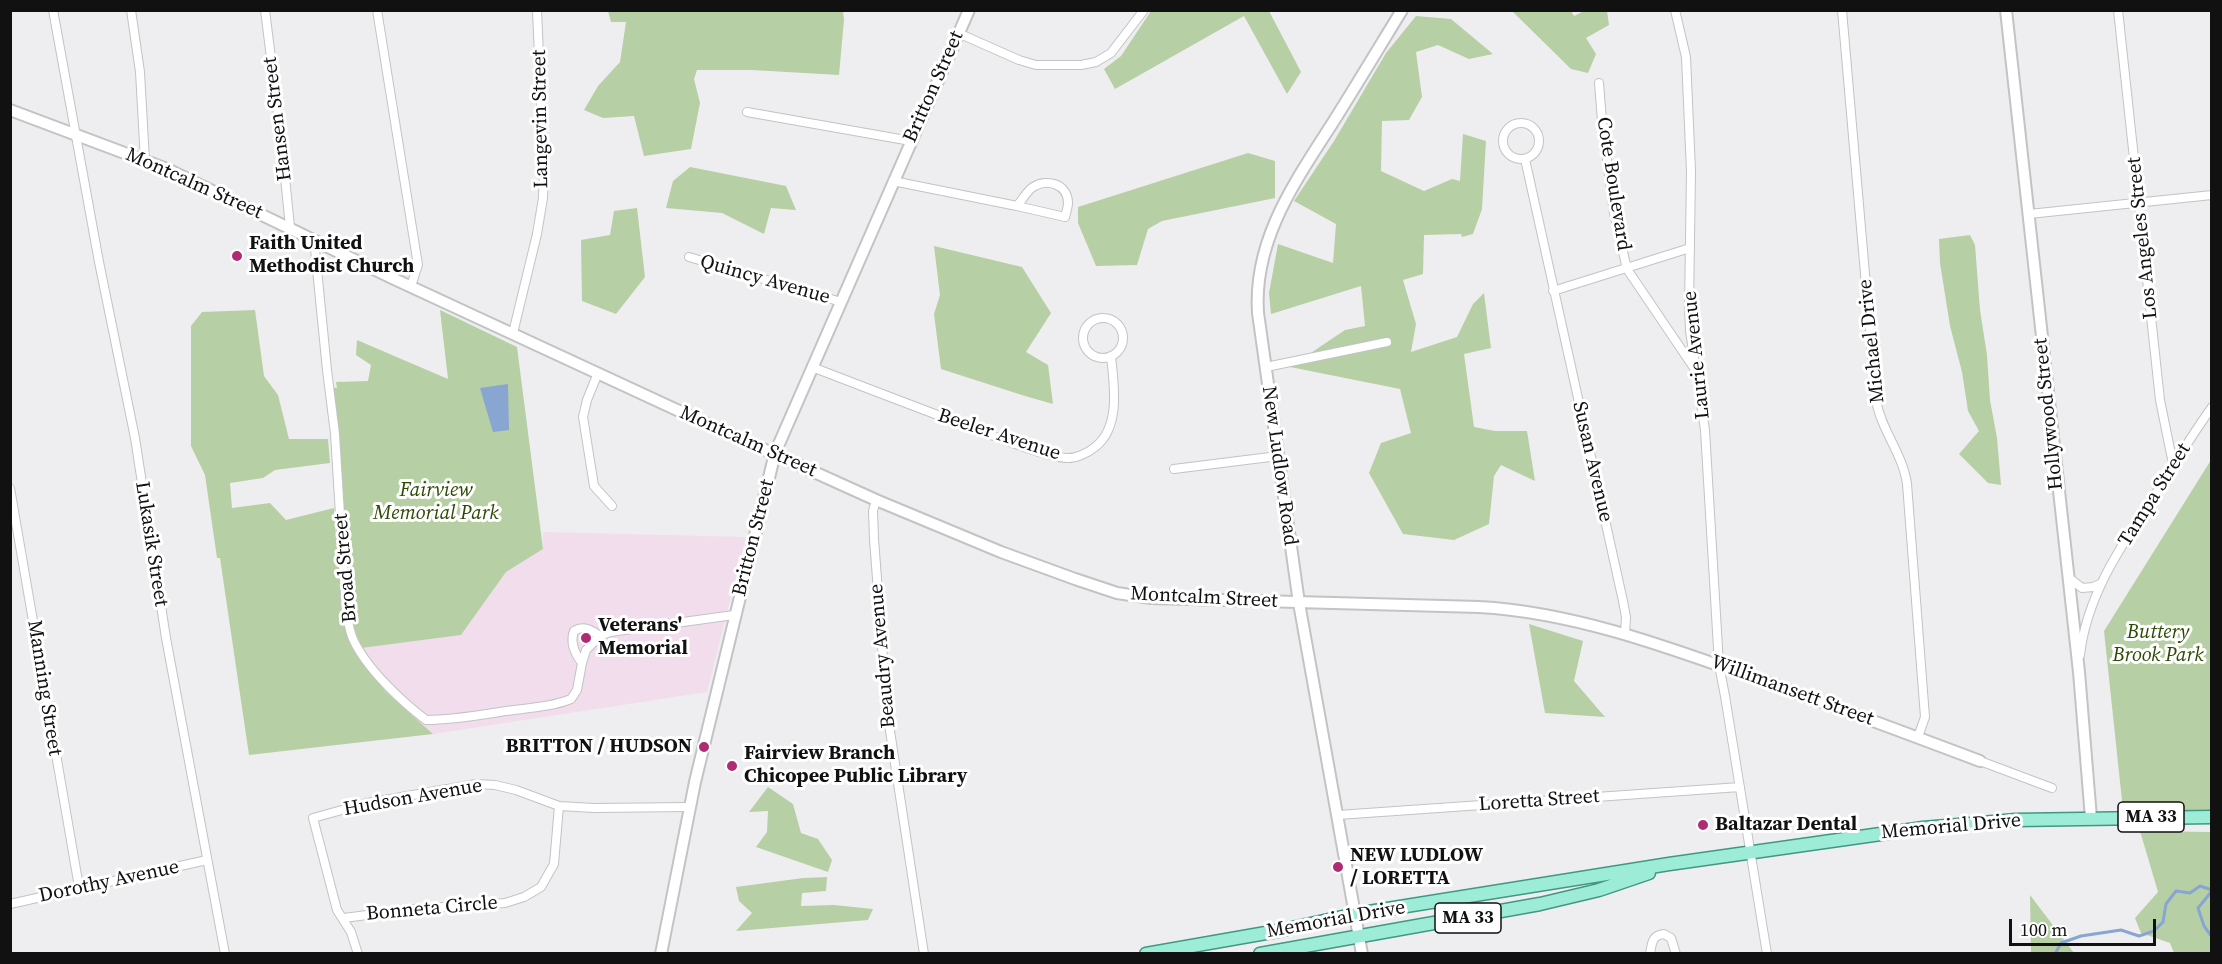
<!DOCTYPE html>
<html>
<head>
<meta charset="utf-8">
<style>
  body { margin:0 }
  #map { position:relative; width:2222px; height:964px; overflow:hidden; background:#eeeef0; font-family:"Source Serif 4",serif }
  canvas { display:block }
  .frame { position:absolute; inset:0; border:12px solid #111112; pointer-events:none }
  .scale { position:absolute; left:2009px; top:919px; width:147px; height:27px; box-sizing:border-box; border:3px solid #111112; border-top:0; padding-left:8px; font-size:18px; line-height:21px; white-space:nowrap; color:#111112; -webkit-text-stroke:4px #fff; paint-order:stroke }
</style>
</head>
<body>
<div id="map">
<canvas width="2222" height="964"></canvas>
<div class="frame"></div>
<div class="scale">100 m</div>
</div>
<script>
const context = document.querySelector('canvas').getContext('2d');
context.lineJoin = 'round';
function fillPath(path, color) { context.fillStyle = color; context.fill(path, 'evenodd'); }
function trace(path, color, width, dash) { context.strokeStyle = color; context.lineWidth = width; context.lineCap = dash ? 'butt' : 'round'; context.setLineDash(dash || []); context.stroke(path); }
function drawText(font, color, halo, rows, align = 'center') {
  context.font = font + ' "Source Serif 4",serif'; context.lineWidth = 6; context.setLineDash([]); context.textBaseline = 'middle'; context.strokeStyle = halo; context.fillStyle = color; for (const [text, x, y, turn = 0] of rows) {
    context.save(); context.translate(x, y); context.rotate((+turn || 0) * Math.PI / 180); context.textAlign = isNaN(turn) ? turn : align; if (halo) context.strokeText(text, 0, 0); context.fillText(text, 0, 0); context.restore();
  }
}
const education = new Path2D(`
  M 543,532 L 746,537 L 707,692 L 433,734 L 386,692 L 354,649 L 461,635 L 506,572 L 543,549 Z`);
const green = new Path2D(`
  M 608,11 L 843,11 L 844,20 L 839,75 L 752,70 L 697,70 L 694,79 L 700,103 L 691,149 L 644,156 L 634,116 L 603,118 L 584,110 L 598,86 L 620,62 L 626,22 L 611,22 Z
  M 1269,11 L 1301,72 L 1287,94 L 1244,16 L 1115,89 L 1104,69 L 1121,56 L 1151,11 Z
  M 1512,11 L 1571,11 L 1574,16 L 1584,11 L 1607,11 L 1609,25 L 1586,38 L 1596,54 L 1588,73 L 1571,69 Z
  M 1416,16 L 1451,19 L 1493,54 L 1469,59 L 1438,45 L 1416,52 L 1422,97 L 1409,120 L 1382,121 L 1381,171 L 1424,191 L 1452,179 L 1460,181 L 1463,134 L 1486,141 L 1482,209 L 1473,234 L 1462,237 L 1461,234 L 1424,235 L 1423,274 L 1403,280 L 1416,324 L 1411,352 L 1457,337 L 1473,304 L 1484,293 L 1491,348 L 1464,354 L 1474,427 L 1495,431 L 1527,431 L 1535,481 L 1501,465 L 1494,476 L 1489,524 L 1454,540 L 1403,534 L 1369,473 L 1381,443 L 1411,433 L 1400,389 L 1290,367 L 1345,330 L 1365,326 L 1361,286 L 1271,314 L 1269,293 L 1278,244 L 1333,263 L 1336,224 L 1294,201 L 1334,141 L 1386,53 Z
  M 1248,153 L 1275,161 L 1275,198 L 1162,221 L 1148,229 L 1137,265 L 1096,266 L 1078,223 L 1078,207 Z
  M 690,167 L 786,186 L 796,210 L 771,208 L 764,234 L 722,213 L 666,208 L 673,181 Z
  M 637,208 L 645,277 L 616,314 L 582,301 L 581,240 L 610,235 L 614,211 Z
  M 1970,235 L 1975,245 L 1980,310 L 1987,355 L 1990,400 L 1997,438 L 2001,485 L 1988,483 L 1959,454 L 1979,431 L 1968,411 L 1962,372 L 1950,326 L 1940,263 L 1939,239 Z
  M 934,246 L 1022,267 L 1051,313 L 1026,352 L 1048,365 L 1053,404 L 1025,396 L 941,369 L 934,314 L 940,295 Z
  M 255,310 L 264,376 L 278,395 L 289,439 L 328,439 L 330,463 L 275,470 L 263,478 L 230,483 L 232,508 L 270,503 L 286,520 L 334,508 L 336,536 L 339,536 L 328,387 L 337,388 L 336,382 L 368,381 L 371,365 L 356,355 L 357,340 L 448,379 L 440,310 L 517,347 L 543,549 L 506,572 L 461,635 L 354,649 L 386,692 L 433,734 L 249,755 L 220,558 L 217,558 L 205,475 L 191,446 L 191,326 L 202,312 Z
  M 2211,460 L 2211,810 L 2123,810 L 2104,631 Z
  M 1529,624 L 1583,641 L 1574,681 L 1605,717 L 1545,713 Z
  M 768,787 L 793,804 L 801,833 L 818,839 L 832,860 L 828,872 L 756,847 L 767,832 L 768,811 L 749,812 Z
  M 2140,831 L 2211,832 L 2211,953 L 2174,953 L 2170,943 L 2141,933 L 2135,918 L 2158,892 Z
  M 827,877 L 826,891 L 802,893 L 801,906 L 834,905 L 873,909 L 868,920 L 736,931 L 752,913 L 739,901 L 736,887 L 803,878 Z
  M 2030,895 L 2074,953 L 2031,953 Z`);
const water = new Path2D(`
  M 508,384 L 509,430 L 493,432 L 480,388 Z`);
const stream = new Path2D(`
  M 2212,891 L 2198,908 L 2204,926 L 2212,937
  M 2055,954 L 2061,943 L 2081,936 L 2121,930 L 2139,936 L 2154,931 L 2163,922 L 2166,904 L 2176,891 L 2190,893 L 2200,886 L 2212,890`);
const minor = new Path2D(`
  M 53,10 L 99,262 L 135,438 L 166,638 L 225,954
  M 131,10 L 140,72 L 145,161
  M 265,10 L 281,138 L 290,227
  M 377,10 L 418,265 L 411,286
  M 1675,10 L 1686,57 L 1691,171 L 1689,307 L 1690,331 L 1705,430 L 1719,665 L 1725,696 L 1767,954
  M 1842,10 L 1876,400 C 1881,430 1903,454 1907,484 L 1925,717 L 1918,737
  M 2118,10 L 2160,400 L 2173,464
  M 958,33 L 1019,60 L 1036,65 L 1081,65 L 1096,62 L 1111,53 L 1144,10
  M 1599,83 L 1602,121 L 1614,213 L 1627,269 L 1694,368
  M 747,112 L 911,141
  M1503 141a18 18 0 1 1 36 0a18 18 0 1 1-36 0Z
  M 1525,159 L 1623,601 L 1626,617 L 1625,635
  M 893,181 L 1017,206 C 1022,200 1027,191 1033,187 C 1047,178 1068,184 1068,203 C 1068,207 1066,213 1065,217 L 1017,206
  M 2029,214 L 2212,195
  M 314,239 L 327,370 L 335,434 L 346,611 C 348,620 349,630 353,639 C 366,668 401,701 426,720 C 453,720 480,715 506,711 C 528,708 551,707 571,699 L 577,690 L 582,663
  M 689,257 L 841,302
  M 1553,291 L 1690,248
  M1083 338a20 20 0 1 1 40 0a20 20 0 1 1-40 0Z
  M 513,333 L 537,234 L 543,198 L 544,171 L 537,10
  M 812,367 C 869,389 926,411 983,432 C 1004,440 1046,457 1066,458 C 1075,459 1088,453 1095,447 C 1121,427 1114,385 1111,356
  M 1266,367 L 1387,342
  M 598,373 L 587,400 L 583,417 L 594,486 L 612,506
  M 1174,469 L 1278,456
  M 10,488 L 79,887
  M 876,500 L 873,511 L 874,539 L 887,711 L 924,954
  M 2069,578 L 2082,588 L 2093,587 L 2100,584
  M 600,636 L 586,650 L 582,663 C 575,654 570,642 574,631 C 584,625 591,630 600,636 L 610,632 L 734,615
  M 2080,655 C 2087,594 2123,543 2156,493 C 2174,464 2192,435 2212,407
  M 1980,761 L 2052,788
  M 1338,815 L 1740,787
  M 10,904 L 207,860
  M 344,918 L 413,909 L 505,903 L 524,897 L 541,887 L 554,864 L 559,806
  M 358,954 L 351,932 L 337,910 L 313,818 L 367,803 L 476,784 L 495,785 L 516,790 L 559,806 L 594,808 L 690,807
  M 1650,954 C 1652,943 1652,935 1664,934 L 1671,938 L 1676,954`);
const tertiary = new Path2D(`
  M 2006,10 L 2079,672 L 2091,818
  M 1299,603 L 1258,313 C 1253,237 1298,178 1337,116 C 1359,81 1380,46 1402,10
  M 661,954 L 695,782 L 775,453 L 969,10`);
const secondary = new Path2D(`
  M 10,110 L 167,169 L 392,278 L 677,410 L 876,500 L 1001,552 L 1075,579 L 1117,593 L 1151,598 L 1479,607 C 1571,612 1662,645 1749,676 C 1826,703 1903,732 1980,761
  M 1299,603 L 1362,954`);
const primary = new Path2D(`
  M 1146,954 L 1283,930 L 1356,914 L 1669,864 L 1923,828 L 2016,820 L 2212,817
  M 1260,954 L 1540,904 L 1599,890 L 1649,873`);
const markers = [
  [237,256,6,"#af2b72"],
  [586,638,6,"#af2b72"],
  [704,747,6,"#af2b72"],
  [732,766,6,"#af2b72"],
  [1703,825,6,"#af2b72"],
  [1338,867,6,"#af2b72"]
];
const shields = [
  [2151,817,66],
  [1468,918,66]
];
const shieldNames = [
  ["MA 33",2151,817],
  ["MA 33",1468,918]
];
const streetNames = [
  ["Britton Street",934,87,-66],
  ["Hansen Street",278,119,-97],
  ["Langevin Street",541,119,-91],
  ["Montcalm Street",194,184,24],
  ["Cote Boulevard",1613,184,81],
  ["Los Angeles Street",2143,238,-96],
  ["Quincy Avenue",765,280,16],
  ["Michael Drive",1872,341,-96],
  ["Laurie Avenue",1697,355,-96],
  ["Hollywood Street",2049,414,-96],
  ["Beeler Avenue",999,435,18],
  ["Montcalm Street",748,442,24],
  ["Susan Avenue",1592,462,77],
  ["New Ludlow Road",1279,466,82],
  ["Tampa Street",2155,495,-58],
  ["Britton Street",754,538,-76],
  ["Lukasik Street",151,544,81],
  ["Broad Street",346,568,-95],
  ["Montcalm Street",1204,598,3],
  ["Beaudry Avenue",883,656,-95],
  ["Manning Street",44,688,81],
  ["Willimansett Street",1792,691,20],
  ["Hudson Avenue",413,798,-10],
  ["Loretta Street",1539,801,-4],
  ["Memorial Drive",1951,827,-5],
  ["Dorothy Avenue",109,882,-12],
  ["Bonneta Circle",432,909,-5],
  ["Memorial Drive",1336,920,-10]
];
const poiNames = [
  ["Faith United",249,244],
  ["Methodist Church",249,267],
  ["Veterans'",598,626],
  ["Memorial",598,649],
  ["BRITTON / HUDSON",692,747,"right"],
  ["Fairview Branch",744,754],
  ["Chicopee Public Library",744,777],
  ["Baltazar Dental",1715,825],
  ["NEW LUDLOW",1350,856],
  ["/ LORETTA",1350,879]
];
const parkNames = [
  ["Fairview",436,491],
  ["Memorial Park",436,514],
  ["Buttery",2158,633],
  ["Brook Park",2158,656]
];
fillPath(education, '#f2ddec');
fillPath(green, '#b7cfa4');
fillPath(water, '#88a6d1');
trace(stream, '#88a6d1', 3);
trace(minor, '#c2c3c5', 10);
trace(tertiary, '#c2c3c5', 14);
trace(secondary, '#c2c3c5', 14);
trace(primary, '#419882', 15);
trace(minor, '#fff', 8);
trace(tertiary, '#fff', 10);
trace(secondary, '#fff', 10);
trace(primary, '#9decd8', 12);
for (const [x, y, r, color] of markers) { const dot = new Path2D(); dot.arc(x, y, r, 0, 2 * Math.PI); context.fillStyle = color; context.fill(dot); trace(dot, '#fff', 2); }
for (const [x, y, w] of shields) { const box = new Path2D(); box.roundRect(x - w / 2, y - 15, w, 30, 4.5); context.fillStyle = '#fff'; context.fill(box); trace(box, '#111112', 1.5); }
drawText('bold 18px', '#111112', null, shieldNames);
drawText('20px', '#111112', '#fff', streetNames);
drawText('bold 20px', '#111112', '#fff', poiNames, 'left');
drawText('italic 20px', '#2b4900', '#fff', parkNames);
</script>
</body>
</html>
